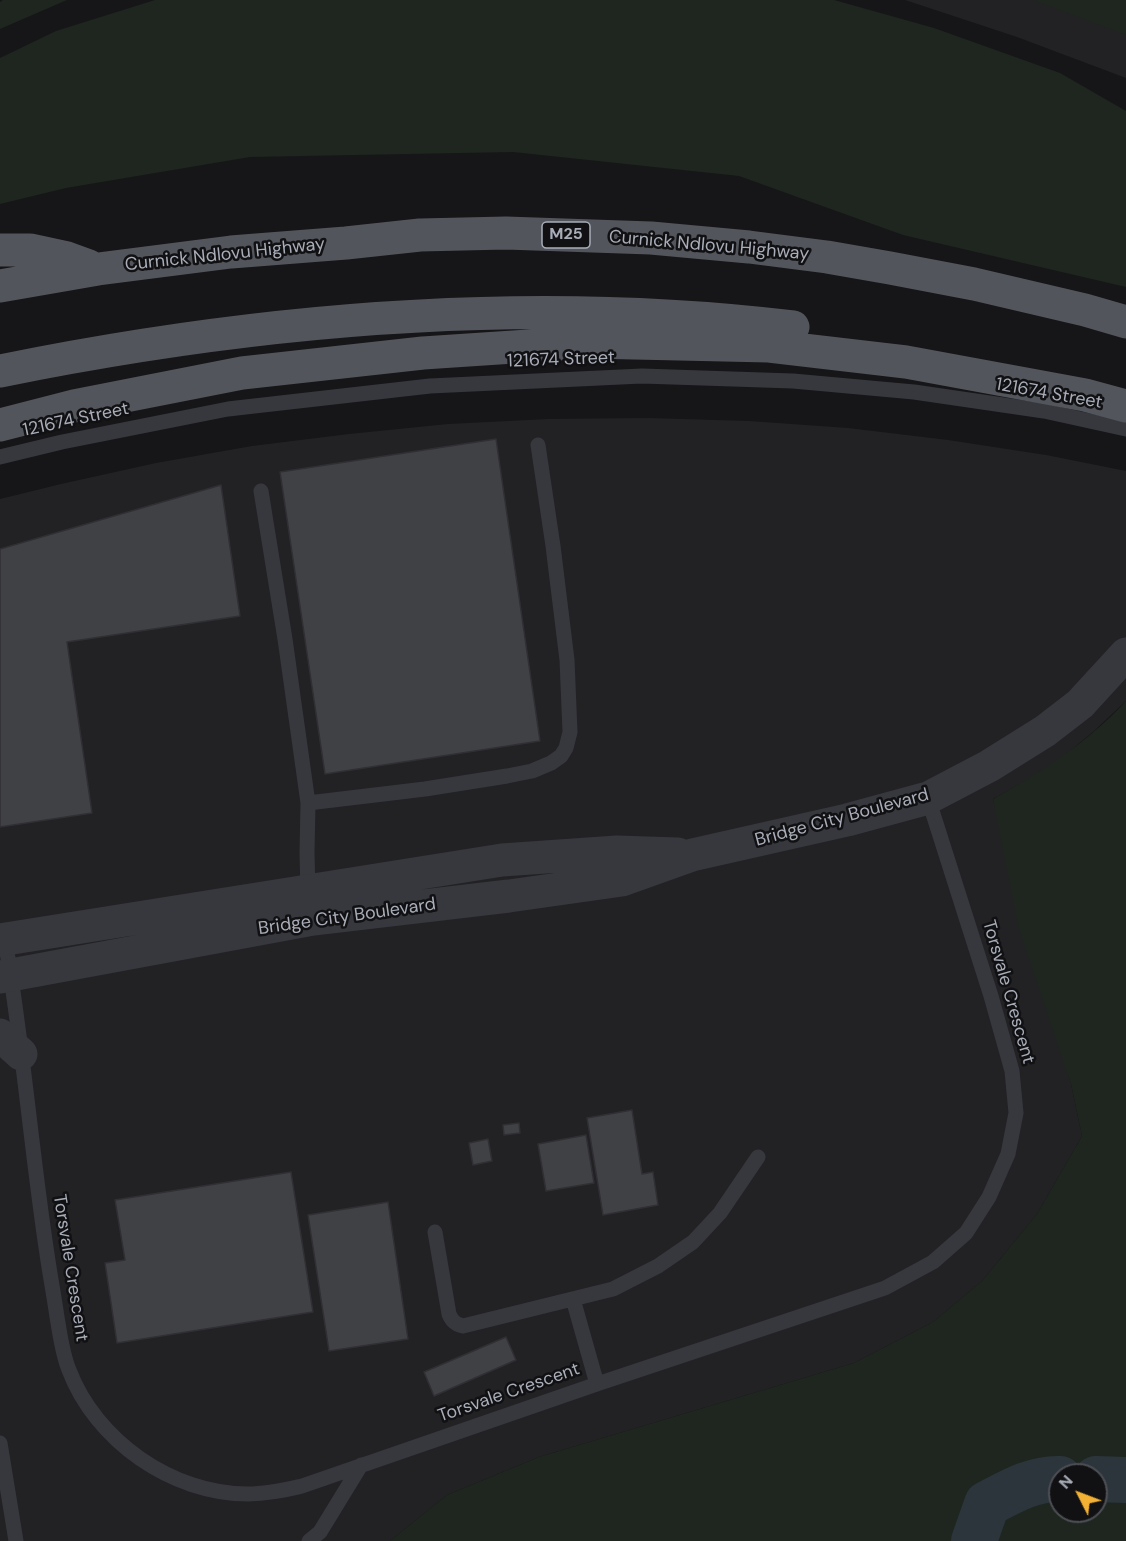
<!DOCTYPE html>
<html>
<head>
<meta charset="utf-8">
<style>
  body { margin:0 }
  #map { position:relative; width:1126px; height:1541px; overflow:hidden; background:#161618; font-family:"DM Sans",sans-serif }
  canvas { display:block }
  .north { position:absolute; left:1048px; top:1463px; width:60px; height:60px; box-sizing:border-box; background:#111113; border:2px solid #4d4f55; border-radius:50%; rotate:312deg; font-size:16px; font-weight:700; line-height:24px; text-align:center; color:#a8adb8 }
  .north::after { content:''; display:block; margin:auto; width:21px; height:27px; background:#f2b134; clip-path:polygon(50% 0,100% 100%,50% 72%,0 100%) }
</style>
</head>
<body>
<div id="map">
<canvas width="1126" height="1541"></canvas>
<div class="north">N</div>
</div>
<script>
const context = document.querySelector('canvas').getContext('2d');
context.lineJoin = 'round';
function fillPath(path, color) { context.fillStyle = color; context.fill(path, 'evenodd'); }
function trace(path, color, width, dash) { context.strokeStyle = color; context.lineWidth = width; context.lineCap = dash ? 'butt' : 'round'; context.setLineDash(dash || []); context.stroke(path); }
function drawText(font, color, halo, rows, align = 'center') {
  context.font = font + ' "DM Sans",sans-serif'; context.lineWidth = 5; context.setLineDash([]); context.textBaseline = 'middle'; context.strokeStyle = halo; context.fillStyle = color; for (const [text, x, y, turn = 0] of rows) {
    context.save(); context.translate(x, y); context.rotate((+turn || 0) * Math.PI / 180); context.textAlign = isNaN(turn) ? turn : align; if (halo) context.strokeText(text, 0, 0); context.fillText(text, 0, 0); context.restore();
  }
}
const built = new Path2D(`
  M 905,0 L 1126,0 L 1126,78 L 1017,37 Z
  M 648,418 L 749,421 L 848,428 L 948,440 L 1046,455 L 1126,471 L 1126,701 L 1094,731 L 1063,757 L 1029,779 L 993,799 L 1071,1084 L 1082,1136 L 1037,1214 L 982,1281 L 933,1322 L 854,1363 L 539,1457 L 447,1495 L 390,1541 L 0,1541 L 0,499 L 61,484 L 156,463 L 252,446 L 349,434 L 448,424 L 548,419 Z`);
const green = new Path2D(`
  M 3,0 L 67,0 L 0,29 L 0,2 Z
  M 155,0 L 834,0 L 934,28 L 1060,73 L 1126,111 L 1126,287 L 903,235 L 739,176 L 513,152 L 250,157 L 66,188 L 0,204 L 0,58 L 56,31 Z
  M 1033,0 L 1126,0 L 1126,35 Z
  M 1126,701 L 1126,1541 L 390,1541 L 447,1495 L 539,1457 L 854,1363 L 933,1322 L 982,1281 L 1037,1214 L 1082,1136 L 1071,1084 L 1019,929 L 993,799 C 1042,772 1088,742 1126,701 ZM 1060,1475 L 1096,1475 L 1096,1511 L 1060,1511 Z`);
const river = new Path2D(`
  M 1096,1479 L 1126,1480
  M 974,1541 L 987,1504 C 1010,1492 1033,1478 1060,1479`);
const building = new Path2D(`
  M 496,439 L 540,741 L 325,774 L 280,472 Z
  M 221,485 L 240,616 L 67,642 L 92,813 L 0,827 L 0,549 Z
  M 632,1110 L 642,1174 L 653,1172 L 658,1205 L 603,1215 L 587,1118 Z
  M 519,1123 L 520,1133 L 504,1135 L 503,1125 Z
  M 586,1135 L 594,1183 L 546,1191 L 538,1144 Z
  M 488,1139 L 492,1161 L 473,1165 L 469,1143 Z
  M 291,1172 L 313,1312 L 117,1343 L 105,1263 L 125,1260 L 115,1200 Z
  M 388,1202 L 408,1339 L 329,1351 L 308,1215 Z
  M 506,1337 L 516,1360 L 434,1396 L 424,1372 Z`);
const service = new Path2D(`
  M 0,457 L 62,442 L 228,409 L 430,386 L 642,376 L 793,381 L 914,392 L 1044,411 L 1126,429
  M 261,491 L 285,639 L 308,803 L 307,853 L 308,892
  M 308,803 L 425,789 L 507,776 L 532,771 L 551,763 L 561,756 L 566,748 L 570,732 L 567,660 L 553,546 L 538,445
  M 5,940 C 23,1044 31,1149 47,1254 C 50,1275 54,1296 57,1317 C 60,1334 62,1353 69,1370 C 96,1441 172,1494 248,1494 C 267,1494 284,1490 302,1486 L 597,1384 L 885,1288 L 933,1262 L 966,1233 L 989,1197 L 1008,1154 L 1016,1113 L 1012,1071 L 991,996 L 928,798
  M 435,1232 L 449,1314 C 452,1321 455,1324 463,1326 L 613,1289 L 658,1266 L 693,1242 L 720,1213 L 758,1157
  M 573,1299 L 597,1384
  M 0,1443 L 16,1541
  M 309,1541 L 320,1532 L 361,1465`);
const tertiary = new Path2D(`
  M 0,940 L 502,860 L 617,852 L 678,854
  M 0,977 L 313,919 L 509,896 L 622,880 L 692,855 L 847,820 L 928,798 L 989,766 L 1045,731 L 1080,704 L 1126,654
  M 0,1035 L 21,1054`);
const primary = new Path2D(`
  M 0,250 L 30,250 L 67,258 L 89,266
  M 0,286 L 98,269 L 231,252 L 346,243 L 420,235 L 506,233 L 651,238 L 749,247 L 827,257 L 890,268 L 974,284 L 1085,310 L 1126,322
  M 0,371 C 261,318 528,295 793,327
  M 0,425 L 74,406 L 242,373 L 423,353 L 589,342 L 769,346 L 906,362 L 1085,395 L 1126,406`);
const shields = [
  [566,235,48]
];
const shieldNames = [
  ["M25",566,235]
];
const streetNames = [
  ["Curnick Ndlovu Highway",709,246,5],
  ["Curnick Ndlovu Highway",225,255,-6],
  ["121674 Street",561,360,-2],
  ["121674 Street",1049,394,10],
  ["121674 Street",76,420,-12],
  ["Bridge City Boulevard",842,818,-15],
  ["Bridge City Boulevard",347,917,-8],
  ["Torsvale Crescent",1008,992,74],
  ["Torsvale Crescent",70,1268,81],
  ["Torsvale Crescent",509,1393,-19]
];
fillPath(built, '#222225');
fillPath(green, '#1e261f');
trace(river, '#2c353c', 46);
fillPath(building, '#404145');
trace(building, '#303034', 1.5);
trace(service, '#37383d', 15);
trace(tertiary, '#37383d', 33);
trace(primary, '#53555c', 33);
for (const [x, y, w] of shields) { const box = new Path2D(); box.roundRect(x - w / 2, y - 13, w, 26, 4.5); context.fillStyle = '#111113'; context.fill(box); trace(box, '#a8adb8', 1.5); }
drawText('bold 16px', '#a8adb8', null, shieldNames);
drawText('18px', '#a8adb8', '#111113', streetNames);
</script>
</body>
</html>
